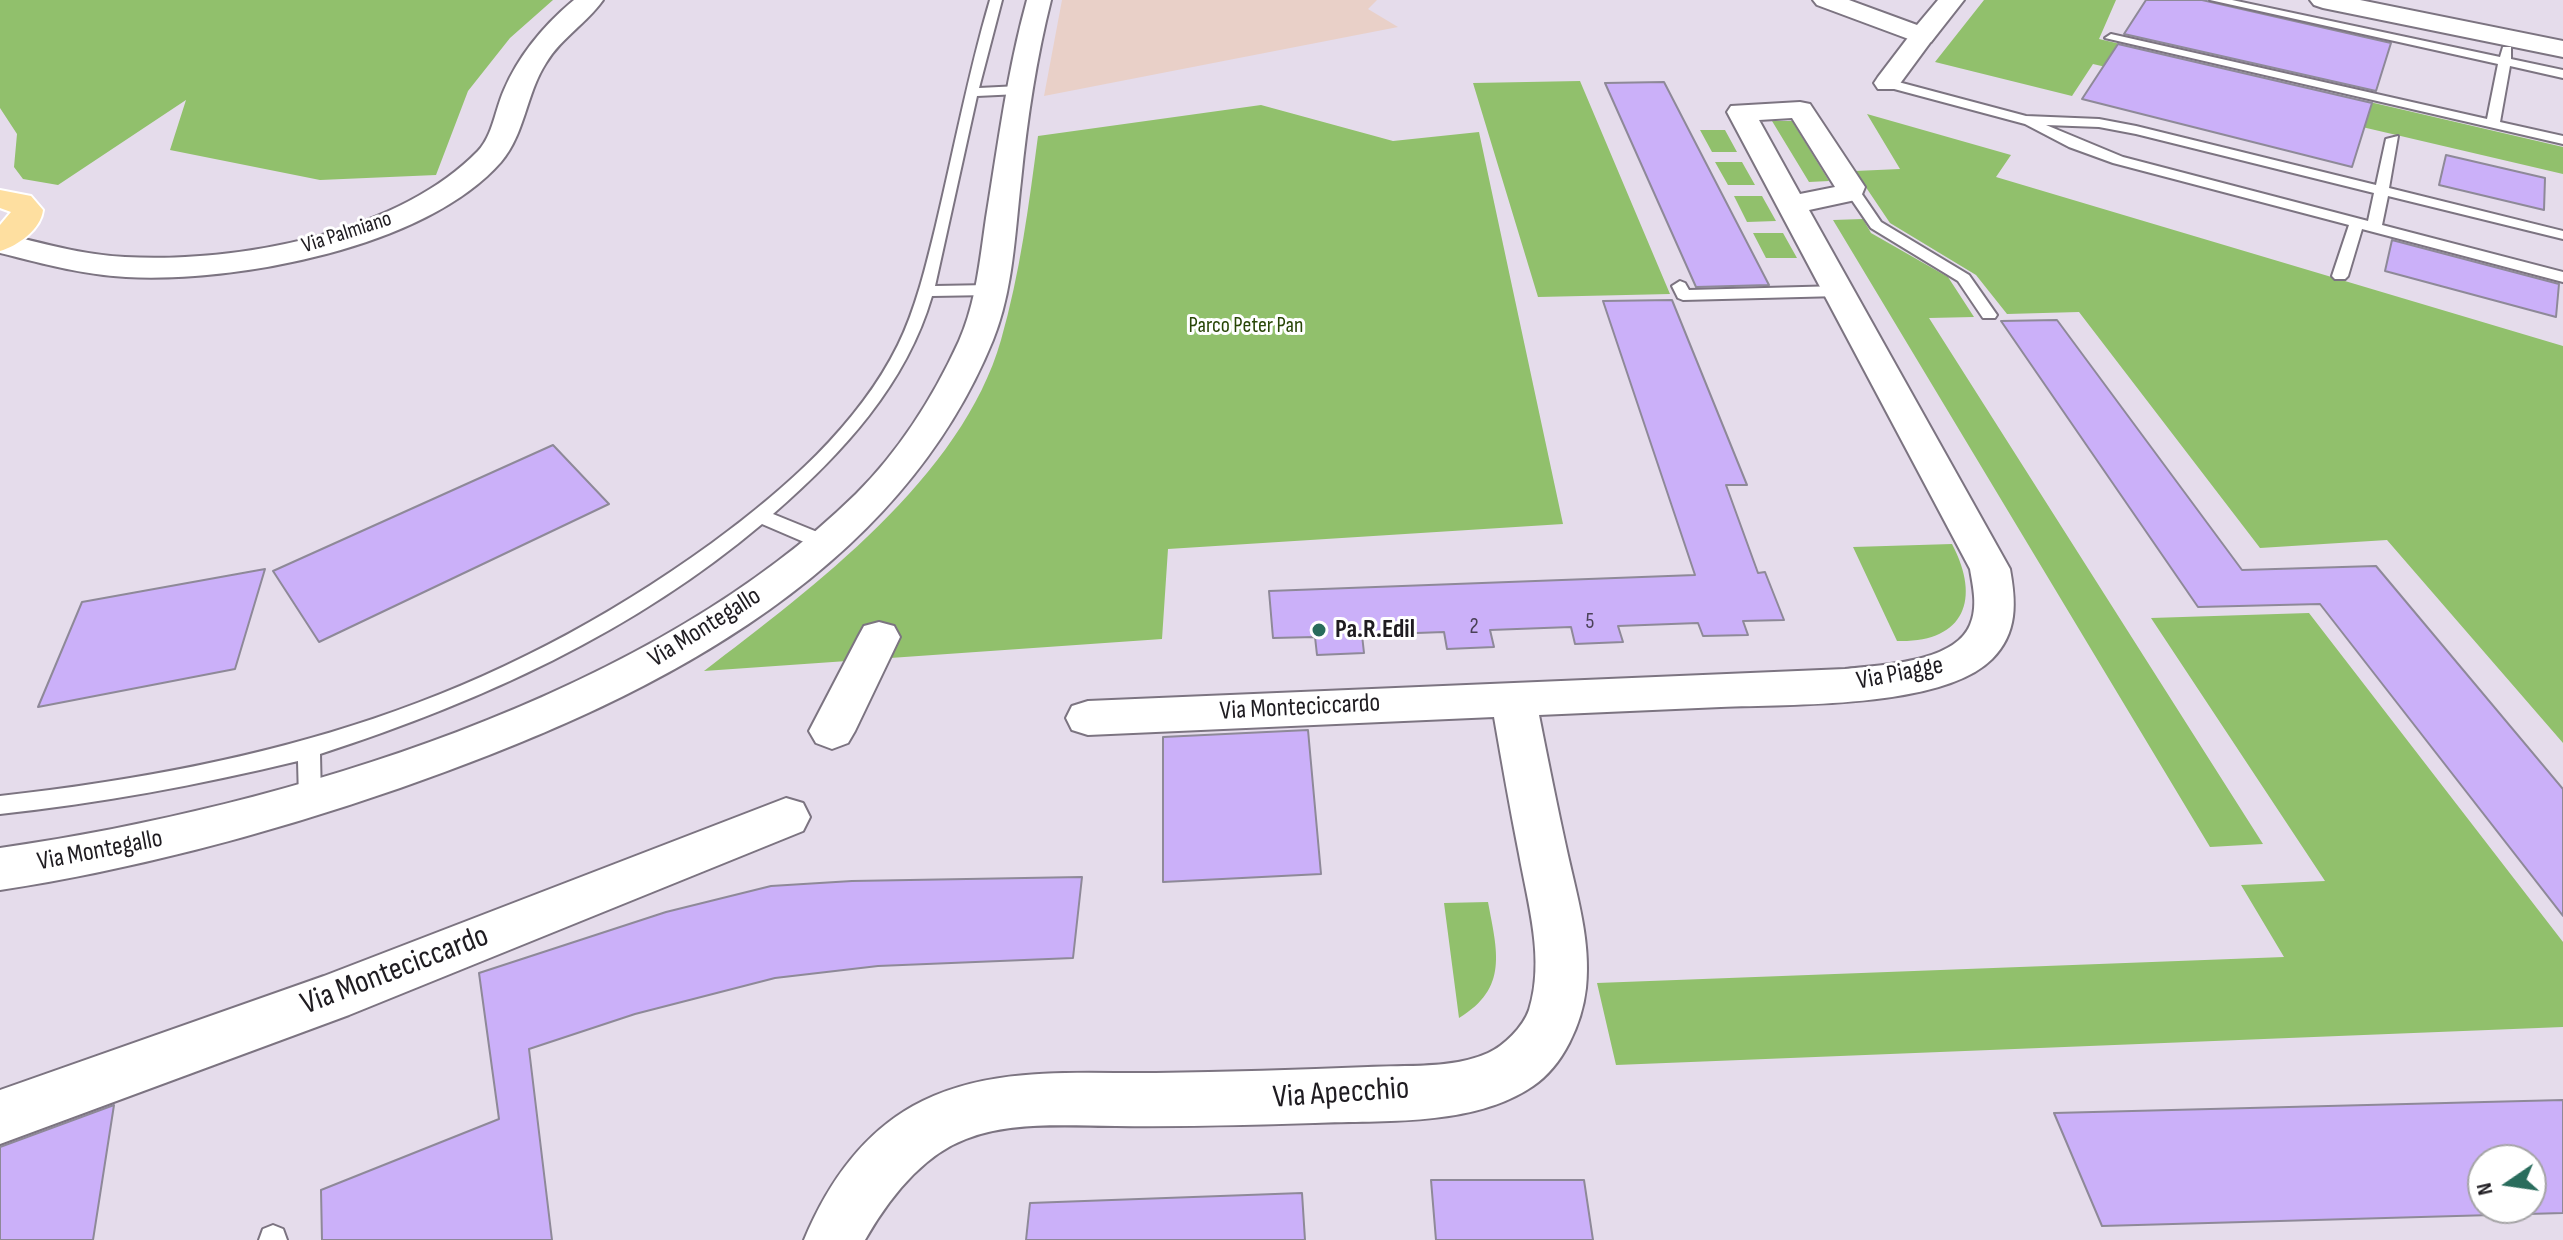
<!DOCTYPE html>
<html>
<head>
<meta charset="utf-8">
<style>
  body { margin:0 }
  #map { position:relative; width:2563px; height:1240px; overflow:hidden; background:#e5dceb; font-family:"Sofia Sans Condensed",sans-serif }
  canvas { display:block }
  .north { position:absolute; left:2467px; top:1144px; width:80px; height:80px; box-sizing:border-box; background:#fff; border:2px solid #a5a4a6; border-radius:50%; rotate:257deg; font-size:22px; font-weight:700; line-height:32px; text-align:center; color:#1f1c21 }
  .north::after { content:''; display:block; margin:auto; width:28px; height:36px; background:#296c5c; clip-path:polygon(50% 0,100% 100%,50% 72%,0 100%) }
</style>
</head>
<body>
<div id="map">
<canvas width="2563" height="1240"></canvas>
<div class="north">N</div>
</div>
<script>
const context = document.querySelector('canvas').getContext('2d');
context.lineJoin = 'round';
function fillPath(path, color) { context.fillStyle = color; context.fill(path, 'evenodd'); }
function trace(path, color, width, dash) { context.strokeStyle = color; context.lineWidth = width; context.lineCap = dash ? 'butt' : 'round'; context.setLineDash(dash || []); context.stroke(path); }
function drawText(font, color, halo, rows, align = 'center') {
  context.font = font + ' "Sofia Sans Condensed",sans-serif'; context.lineWidth = 6; context.setLineDash([]); context.textBaseline = 'middle'; context.strokeStyle = halo; context.fillStyle = color; for (const [text, x, y, turn = 0] of rows) {
    context.save(); context.translate(x, y); context.rotate((+turn || 0) * Math.PI / 180); context.textAlign = isNaN(turn) ? turn : align; if (halo) context.strokeText(text, 0, 0); context.fillText(text, 0, 0); context.restore();
  }
}
const education = new Path2D(`
  M 1062,0 L 1377,0 L 1368,9 L 1398,27 L 1044,96 Z`);
const green = new Path2D(`
  M 0,0 L 553,0 L 510,38 L 468,91 L 436,175 L 320,180 L 170,150 L 186,100 L 58,185 L 23,179 L 14,167 L 17,134 L 0,108 Z
  M 1984,0 L 2116,0 L 2099,39 L 2563,147 L 2563,174 L 2093,64 L 2072,96 L 1935,62 Z
  M 1580,81 L 1670,294 L 1538,297 L 1473,83 Z
  M 1261,105 L 1393,141 L 1479,132 L 1563,524 L 1168,549 L 1162,639 L 704,671 C 813,588 962,477 1001,340 C 1020,274 1029,204 1038,136 Z
  M 1867,114 L 2011,155 L 1996,177 L 2563,346 L 2563,743 L 2387,540 L 2260,548 L 2079,312 L 2007,314 L 1976,275 L 1890,223 L 1855,171 L 1900,169 Z
  M 1772,121 L 1792,121 L 1829,181 L 1809,182 Z
  M 1700,130 L 1725,130 L 1737,152 L 1712,152 Z
  M 1715,162 L 1742,162 L 1755,185 L 1728,185 Z
  M 1734,196 L 1762,196 L 1776,221 L 1747,222 Z
  M 1863,219 L 1871,233 L 1948,277 L 1974,317 L 1929,318 L 2263,844 L 2210,847 L 1833,220 Z
  M 1753,233 L 1783,233 L 1797,258 L 1766,258 Z
  M 1952,544 C 1982,601 1963,643 1897,641 L 1853,547 Z
  M 2309,613 L 2563,942 L 2563,1027 L 1616,1065 L 1597,983 L 2284,957 L 2241,885 L 2325,881 L 2151,618 Z
  M 1488,902 C 1497,951 1509,988 1459,1018 L 1444,903 Z`);
const building = new Path2D(`
  M 2146,0 L 2202,0 L 2391,43 L 2376,91 L 2124,34 Z
  M 2118,44 L 2372,103 L 2352,167 L 2082,99 Z
  M 1664,82 L 1769,285 L 1696,287 L 1605,83 Z
  M 2446,155 L 2545,178 L 2544,210 L 2439,185 Z
  M 2392,240 L 2559,284 L 2556,317 L 2385,271 Z
  M 1672,300 L 1747,485 L 1726,485 L 1758,573 L 1765,572 L 1784,620 L 1743,621 L 1748,635 L 1703,636 L 1698,623 L 1618,626 L 1623,642 L 1575,644 L 1571,627 L 1490,630 L 1494,647 L 1447,649 L 1444,632 L 1362,635 L 1364,653 L 1317,655 L 1315,637 L 1273,638 L 1269,591 L 1695,575 L 1603,301 Z
  M 2057,320 L 2242,570 L 2376,566 L 2563,789 L 2563,916 L 2320,604 L 2198,607 L 2001,321 Z
  M 553,445 L 609,504 L 319,642 L 273,571 Z
  M 265,569 L 235,669 L 38,707 L 82,602 Z
  M 1308,730 L 1321,874 L 1163,882 L 1163,737 Z
  M 1082,877 L 1073,958 L 878,966 L 775,978 L 635,1014 L 529,1049 L 552,1240 L 322,1240 L 321,1190 L 499,1119 L 479,973 L 666,912 L 771,886 L 852,881 Z
  M 2563,1100 L 2563,1213 L 2102,1226 L 2054,1113 ZM 2483,1160 L 2531,1160 L 2531,1208 L 2483,1208 Z
  M 114,1105 L 93,1240 L 0,1240 L 0,1147 Z
  M 1431,1180 L 1584,1180 L 1593,1240 L 1436,1240 Z
  M 1302,1193 L 1305,1240 L 1026,1240 L 1030,1203 Z`);
const lane = new Path2D(`
  M 990,0 L 1002,0 L 979,88 L 1019,86 L 1025,90 L 1019,94 L 977,96 L 935,286 L 990,285 L 998,290 L 990,295 L 932,296 C 906,385 842,454 773,514 L 832,538 L 834,543 L 832,548 L 818,548 L 762,524 C 633,633 480,702 320,754 L 321,799 L 318,805 L 310,808 L 302,805 L 299,799 L 298,761 C 199,785 101,803 0,814 L 0,796 C 269,766 490,704 712,543 C 783,491 858,426 898,345 C 916,308 926,266 936,225 C 954,150 968,74 990,0 Z
  M 2210,0 L 2232,0 L 2500,57 L 2503,47 L 2511,47 L 2511,59 L 2563,70 L 2563,78 L 2510,66 L 2500,122 L 2563,136 L 2563,144 L 2105,38 L 2111,34 L 2487,119 L 2498,64 Z
  M 1887,79 L 2026,116 L 2099,119 L 2136,126 L 2376,185 L 2386,139 L 2398,136 L 2389,188 L 2563,231 L 2563,239 L 2388,196 L 2382,225 L 2563,272 L 2563,282 L 2362,229 L 2348,276 L 2345,279 L 2335,279 L 2332,276 L 2349,225 L 2113,163 L 2069,147 L 2025,124 L 1883,86 L 1883,80 ZM 2046,125 L 2099,127 L 2136,134 L 2374,193 L 2368,221 L 2123,157 Z
  M 1850,183 L 1855,184 L 1881,222 L 1969,275 L 1997,315 L 1995,318 L 1983,318 L 1958,281 L 1871,228 L 1843,187 Z
  M 1680,281 L 1685,283 L 1689,290 L 1840,286 L 1848,291 L 1840,296 L 1683,300 L 1678,298 L 1672,286 Z
  M 273,1225 L 283,1229 L 287,1240 L 259,1240 L 263,1229 Z`);
const street = new Path2D(`
  M 1027,0 L 1051,0 C 1036,60 1027,120 1021,181 C 1015,233 1013,291 993,340 C 894,584 635,706 400,788 C 270,833 137,869 0,890 L 0,848 C 284,807 648,698 856,494 C 899,451 934,396 959,341 C 976,303 980,259 986,218 C 998,145 1007,72 1027,0 Z
  M 1922,28 L 1931,31 L 1935,36 L 1896,89 L 1878,89 L 1874,83 L 1878,77 L 1913,31 Z
  M 1800,102 L 1810,104 L 1865,187 L 1860,199 L 1809,210 L 2010,569 C 2016,602 2018,633 1992,659 C 1942,709 1788,704 1721,707 C 1660,710 1599,712 1539,715 C 1548,760 1557,806 1567,851 C 1577,896 1591,942 1586,988 C 1582,1024 1563,1066 1533,1086 C 1473,1127 1384,1120 1315,1123 C 1248,1125 1182,1127 1116,1126 C 1069,1126 1010,1121 966,1139 C 921,1156 888,1200 865,1240 L 804,1240 C 827,1185 860,1136 913,1106 C 987,1065 1074,1074 1156,1073 C 1227,1072 1297,1070 1368,1067 C 1405,1065 1453,1069 1488,1053 C 1504,1046 1523,1027 1529,1010 C 1545,960 1528,904 1519,854 C 1510,809 1502,763 1494,717 L 1088,735 L 1072,730 L 1066,718 L 1072,706 L 1088,701 L 1845,669 C 1880,665 1954,663 1970,625 C 1978,607 1973,587 1970,569 L 1727,112 L 1731,106 ZM 1792,118 L 1835,187 L 1800,194 L 1759,120 Z
  M 879,622 L 894,626 L 900,637 L 855,731 L 848,743 L 832,749 L 816,743 L 809,731 L 858,637 L 864,626 Z
  M 786,798 L 803,803 L 810,817 L 803,831 L 349,1015 L 0,1144 L 0,1090 L 324,976 Z`);
const secondary = new Path2D(`
  M 574,0 L 603,0 C 587,23 561,38 546,63 C 526,94 525,134 501,162 C 426,248 235,283 126,277 C 83,275 41,263 0,253 L 0,233 C 41,243 83,255 125,257 C 237,263 397,234 478,151 C 493,135 495,110 504,90 C 519,55 545,24 574,0 Z
  M 1813,0 L 1849,0 L 1917,25 L 1938,0 L 1964,0 L 1931,42 L 1922,44 L 1817,5 Z
  M 2310,0 L 2360,0 L 2563,41 L 2563,57 L 2323,8 L 2314,5 Z`);
const primary = new Path2D(`
  M 0,190 L 31,196 L 43,210 C 41,229 18,246 0,251 L 0,225 L 11,212 L 0,208 Z`);
const markers = [
  [1319,630,8,"#296c5c"]
];
const farStreetnames = [
  ["Via Palmiano",347,233,-18]
];
const farParknames = [
  ["Parco Peter Pan",1246,326]
];
const numberNames = [
  ["5",1590,622],
  ["2",1474,627]
];
const streetNames = [
  ["Via Montegallo",705,628,-32],
  ["Via Piagge",1900,674,-11],
  ["Via Monteciccardo",1300,708,-3],
  ["Via Montegallo",100,851,-11]
];
const poiNames = [
  ["Pa.R.Edil",1335,630]
];
const nearStreetnames = [
  ["Via Monteciccardo",395,971,-21],
  ["Via Apecchio",1341,1094,-4]
];
fillPath(education, '#e9d0c8');
fillPath(green, '#91c06c');
fillPath(building, '#cbb0f9');
trace(building, '#8e8998', 2);
trace(lane, '#7c7481', 4);
trace(street, '#7c7481', 4);
trace(secondary, '#7c7481', 4);
trace(primary, '#fff', 4);
fillPath(lane, '#fff');
fillPath(street, '#fff');
fillPath(secondary, '#fff');
fillPath(primary, '#fedfa0');
for (const [x, y, r, color] of markers) { const dot = new Path2D(); dot.arc(x, y, r, 0, 2 * Math.PI); context.fillStyle = color; context.fill(dot); trace(dot, '#fff', 3); }
drawText('22px', '#1f1c21', '#fff', farStreetnames);
drawText('22px', '#294707', '#fff', farParknames);
drawText('22px', '#4a4157', null, numberNames);
drawText('26px', '#1f1c21', '#fff', streetNames);
drawText('bold 26px', '#1f1c21', '#fff', poiNames, 'left');
drawText('32px', '#1f1c21', '#fff', nearStreetnames);
</script>
</body>
</html>
